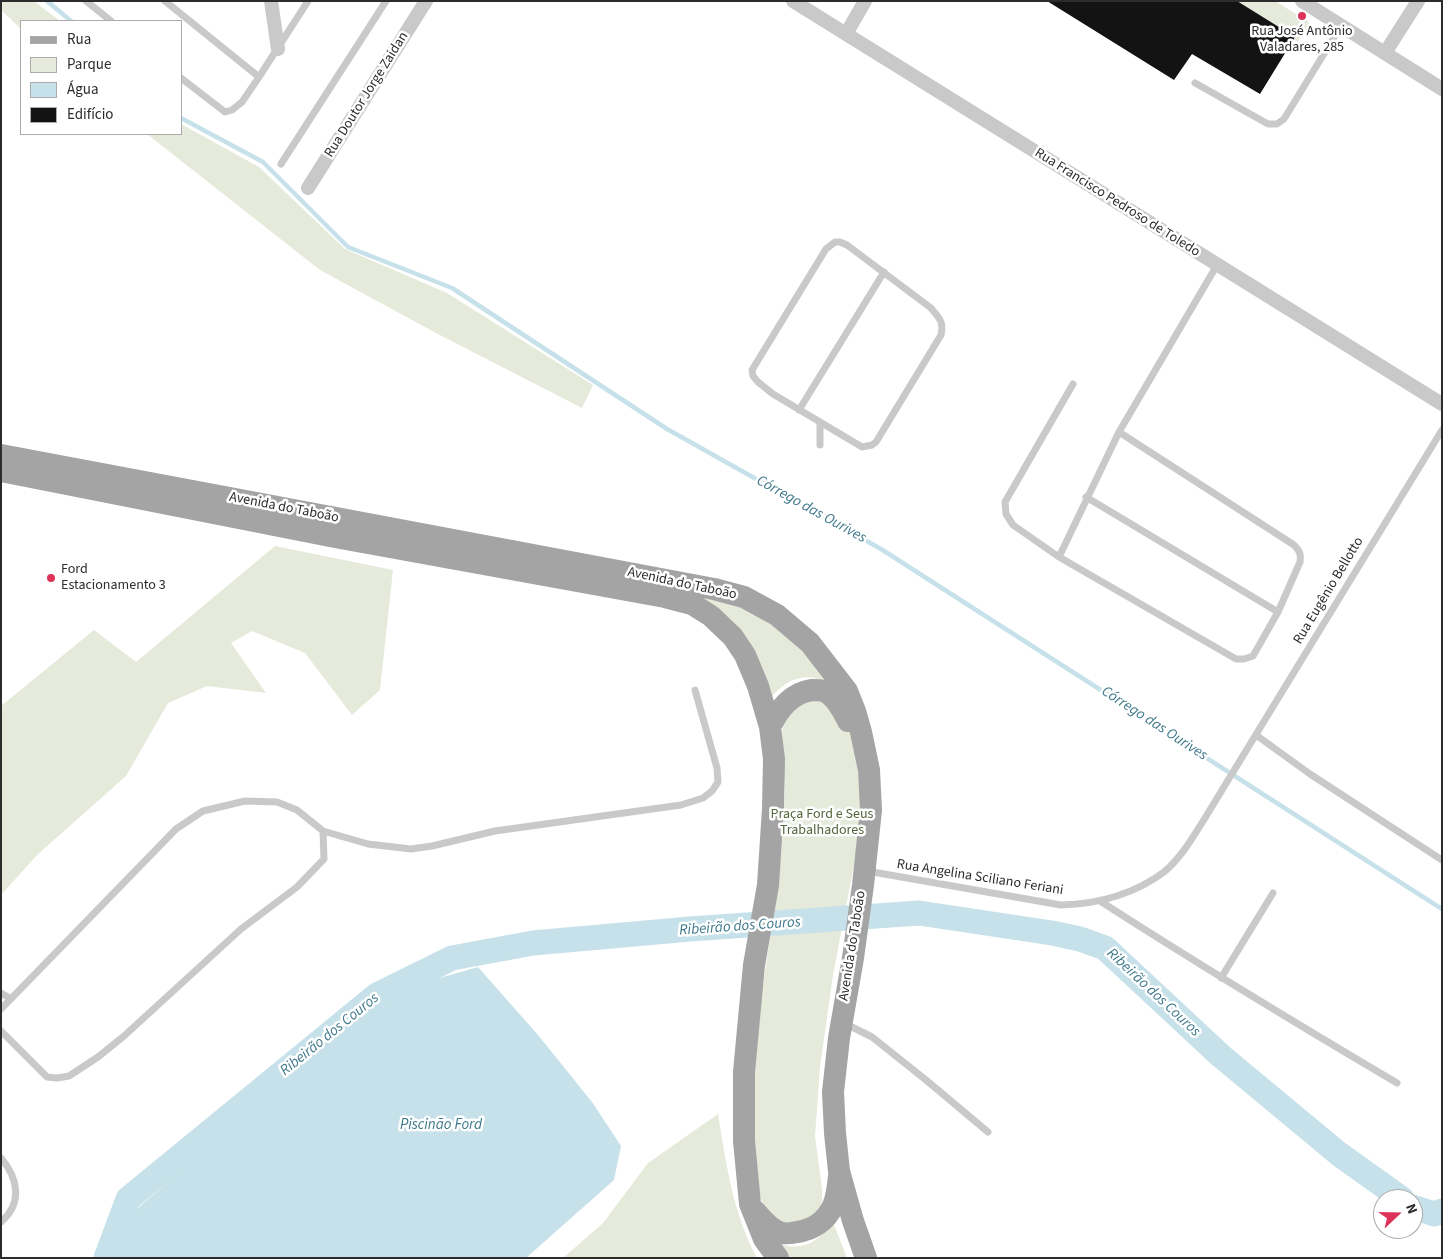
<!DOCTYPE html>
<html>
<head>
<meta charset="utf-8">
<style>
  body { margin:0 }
  #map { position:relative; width:1443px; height:1259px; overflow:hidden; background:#fff; font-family:"Source Sans 3",sans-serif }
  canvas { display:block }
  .frame { position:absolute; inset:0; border:2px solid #2c2c2c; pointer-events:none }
  .legend { position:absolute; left:20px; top:20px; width:162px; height:115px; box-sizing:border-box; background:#fff; border:1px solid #ababab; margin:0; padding:6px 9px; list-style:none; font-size:15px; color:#2c2c2c }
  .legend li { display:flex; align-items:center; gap:10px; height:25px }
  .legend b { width:25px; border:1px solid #ababab }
  .north { position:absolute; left:1373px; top:1189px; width:50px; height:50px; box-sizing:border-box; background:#fff; border:1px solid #ababab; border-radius:50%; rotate:69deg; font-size:14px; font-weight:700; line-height:20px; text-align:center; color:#2c2c2c }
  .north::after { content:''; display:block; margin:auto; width:18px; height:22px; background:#de3358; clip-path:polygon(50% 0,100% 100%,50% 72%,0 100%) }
</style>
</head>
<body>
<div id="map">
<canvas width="1443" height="1259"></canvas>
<div class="frame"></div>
<ul class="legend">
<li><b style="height:6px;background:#a4a4a4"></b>Rua</li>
<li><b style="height:14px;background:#e5eada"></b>Parque</li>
<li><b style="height:14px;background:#c6e1e9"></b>Água</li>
<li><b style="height:14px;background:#131313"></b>Edifício</li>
</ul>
<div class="north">N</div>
</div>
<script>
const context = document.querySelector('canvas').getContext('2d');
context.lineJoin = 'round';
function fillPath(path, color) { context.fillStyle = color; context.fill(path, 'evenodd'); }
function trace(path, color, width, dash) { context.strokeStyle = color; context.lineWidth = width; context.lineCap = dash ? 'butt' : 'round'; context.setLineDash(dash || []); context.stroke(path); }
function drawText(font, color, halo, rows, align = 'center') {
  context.font = font + ' "Source Sans 3",sans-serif'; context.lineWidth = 5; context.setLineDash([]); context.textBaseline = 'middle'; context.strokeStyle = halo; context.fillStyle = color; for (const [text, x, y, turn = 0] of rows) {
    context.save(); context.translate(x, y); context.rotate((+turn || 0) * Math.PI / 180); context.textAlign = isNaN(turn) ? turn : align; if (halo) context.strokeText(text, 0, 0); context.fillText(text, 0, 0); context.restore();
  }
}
const green = new Path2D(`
  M 1,1 L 34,1 L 60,21 L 21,21 L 21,29 L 1,10 Z
  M 1234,1 L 1275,1 L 1309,22 L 1298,42 Z
  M 181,124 L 259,167 L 345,249 L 447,293 L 593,385 L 582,408 L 436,333 L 320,270 L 147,134 L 181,134 Z
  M 275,546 L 393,570 L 380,690 L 352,715 L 305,653 L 252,631 L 231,643 L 266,693 L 207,686 L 168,703 L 126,776 L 37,855 L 1,895 L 1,706 L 94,630 L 136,662 Z
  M 689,590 L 728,599 L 791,633 L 828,683 C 802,670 786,680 768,700 Z
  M 818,698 L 850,731 L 861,767 L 861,828 L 833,975 L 820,1067 L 815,1136 L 822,1189 L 822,1201 L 819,1212 L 802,1226 L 775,1222 L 766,1210 L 759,1194 L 754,1159 L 754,1063 L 759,1013 L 777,890 L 782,845 L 785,792 L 782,733 L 784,720 L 787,711 Z
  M 718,1114 C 726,1163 733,1214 757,1258 L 563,1258 L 603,1223 L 648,1163 Z
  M 833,1222 L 847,1258 L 785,1258 L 770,1237 C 775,1240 780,1243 785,1245 C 805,1251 822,1238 833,1222 Z`);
const water = new Path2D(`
  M 478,967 L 538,1035 L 592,1102 L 621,1146 L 614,1180 L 526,1258 L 116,1258 L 138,1208 L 296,1073 L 372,1012 L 429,981 Z`);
const stream = new Path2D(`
  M 47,1 L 71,21
  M 181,118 L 263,162 L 348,247 L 452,288 L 667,429 L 881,549 L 1442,909`);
const river = new Path2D(`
  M 1413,1207 L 1434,1214 L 1442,1211
  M 106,1258 L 128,1199 L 377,995 L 452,958 L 533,943 L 690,929 L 919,913 L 1052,933 L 1080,939 L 1105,948 L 1221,1056 L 1339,1154 L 1402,1199`);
const building = new Path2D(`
  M 1047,1 L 1237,1 L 1295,37 L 1260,94 L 1192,54 L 1174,80 Z`);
const service = new Path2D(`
  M 86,1 L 111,21
  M 165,1 L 259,77
  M 181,78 L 225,112 L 232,110 L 242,102 L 259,77 L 308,1
  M 1195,83 L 1268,124 L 1277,124 L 1284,119 L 1341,26
  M 281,164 L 386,1
  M 835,242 L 840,242 L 847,245 L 931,308 C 939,318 944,321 941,335 L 876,442 L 872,445 L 862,447 L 773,394 L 758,382 L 753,376 L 752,370 L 826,249 Z
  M 799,410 L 884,272
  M 1119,432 L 1294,545 C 1300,551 1301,554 1300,562 L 1278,612 L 1253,656 L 1244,659 L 1236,659 L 1059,557 L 1119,432 L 1217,265
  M 820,445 L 820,422
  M 1086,497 L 1278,612
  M 1059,557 L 1013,525 L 1006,514 L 1005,502 L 1073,384
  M 1256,735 L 1310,774 L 1442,860
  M 867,871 L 1061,905 C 1098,904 1133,895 1164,872 C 1181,858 1193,837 1205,818 C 1221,792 1237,766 1252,741 C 1315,637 1379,534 1442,430
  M 1100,901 C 1198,964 1297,1024 1397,1083
  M 1221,978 L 1273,893
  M 1,993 L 11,999
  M 1,1009 L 176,829 L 203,811 L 245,801 L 277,802 L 297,810 L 323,831 L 368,844 L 411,849 L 432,846 L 495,831 L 681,805 L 703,798 L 712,791 L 718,782 L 717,768 L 695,690
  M 844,1023 L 872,1037 L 926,1080 L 988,1132
  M 1,1031 L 47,1077 L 57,1078 L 69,1076 L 98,1057 L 124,1036 L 241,929 L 297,887 L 324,859 L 323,831
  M 1,1158 C 18,1178 23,1203 1,1222`);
const minor = new Path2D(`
  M 271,1 L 278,49
  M 793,1 L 1442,404
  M 1302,1 L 1442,89
  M 846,34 L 865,1
  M 1385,53 L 1418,1
  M 308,188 L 426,1`);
const primary = new Path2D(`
  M 1,455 L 714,589 L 744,597 L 777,615 L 810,643 L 847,691 L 855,711 L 861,732 L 869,770 L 871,810 L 863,885 L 853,958 L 839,1038 L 833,1092 L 835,1133 L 839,1171 L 853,1221 L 866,1258
  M 1,471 L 335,537 L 665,597 L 692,604 L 711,616 L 733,637 L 745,655 L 758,686 L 770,727 L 774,759 L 773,809 L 768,885 L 754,965 L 744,1072 L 744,1141 L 750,1204 L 764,1239 L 778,1258
  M 770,727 C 779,709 791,693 812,690 C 816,690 820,690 824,691 C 836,696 843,711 848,721
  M 755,1211 C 762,1219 770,1230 782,1233 C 786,1234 792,1233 797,1232 C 813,1230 826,1221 833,1206 C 837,1197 838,1186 839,1176`);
const markers = [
  [1302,16,5,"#de3358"],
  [51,578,5,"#de3358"]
];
const poiNames = [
  ["Rua José Antônio",1302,32],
  ["Valadares, 285",1302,48],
  ["Ford",61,570,"left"],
  ["Estacionamento 3",61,586,"left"]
];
const streetNames = [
  ["Rua Doutor Jorge Zaidan",367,95,-58],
  ["Rua Francisco Pedroso de Toledo",1117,203,32],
  ["Avenida do Taboão",284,508,11],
  ["Avenida do Taboão",682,584,12],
  ["Rua Eugênio Bellotto",1329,591,-59],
  ["Rua Angelina Sciliano Feriani",980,878,9],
  ["Avenida do Taboão",853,946,-81]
];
const parkNames = [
  ["Praça Ford e Seus",822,815],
  ["Trabalhadores",822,831]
];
const waterNames = [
  ["Córrego das Ourives",811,510,29],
  ["Córrego das Ourives",1154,724,33],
  ["Ribeirão dos Couros",740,927,-4],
  ["Ribeirão dos Couros",1153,993,43],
  ["Ribeirão dos Couros",330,1035,-39],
  ["Piscinão Ford",441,1126]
];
fillPath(green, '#e5eada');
fillPath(water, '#c6e1e9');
trace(stream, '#c6e1e9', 4.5);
trace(river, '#c6e1e9', 25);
fillPath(building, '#131313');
trace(service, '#c9c9c9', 7);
trace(minor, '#c9c9c9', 14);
trace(primary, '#a4a4a4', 22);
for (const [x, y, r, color] of markers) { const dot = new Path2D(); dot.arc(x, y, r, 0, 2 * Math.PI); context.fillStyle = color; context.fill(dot); trace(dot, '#fff', 2); }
drawText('14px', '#2c2c2c', '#fff', poiNames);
drawText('14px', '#2c2c2c', '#fff', streetNames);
drawText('14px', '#55663c', '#fff', parkNames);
drawText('italic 15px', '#3e788b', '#fff', waterNames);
</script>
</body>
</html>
